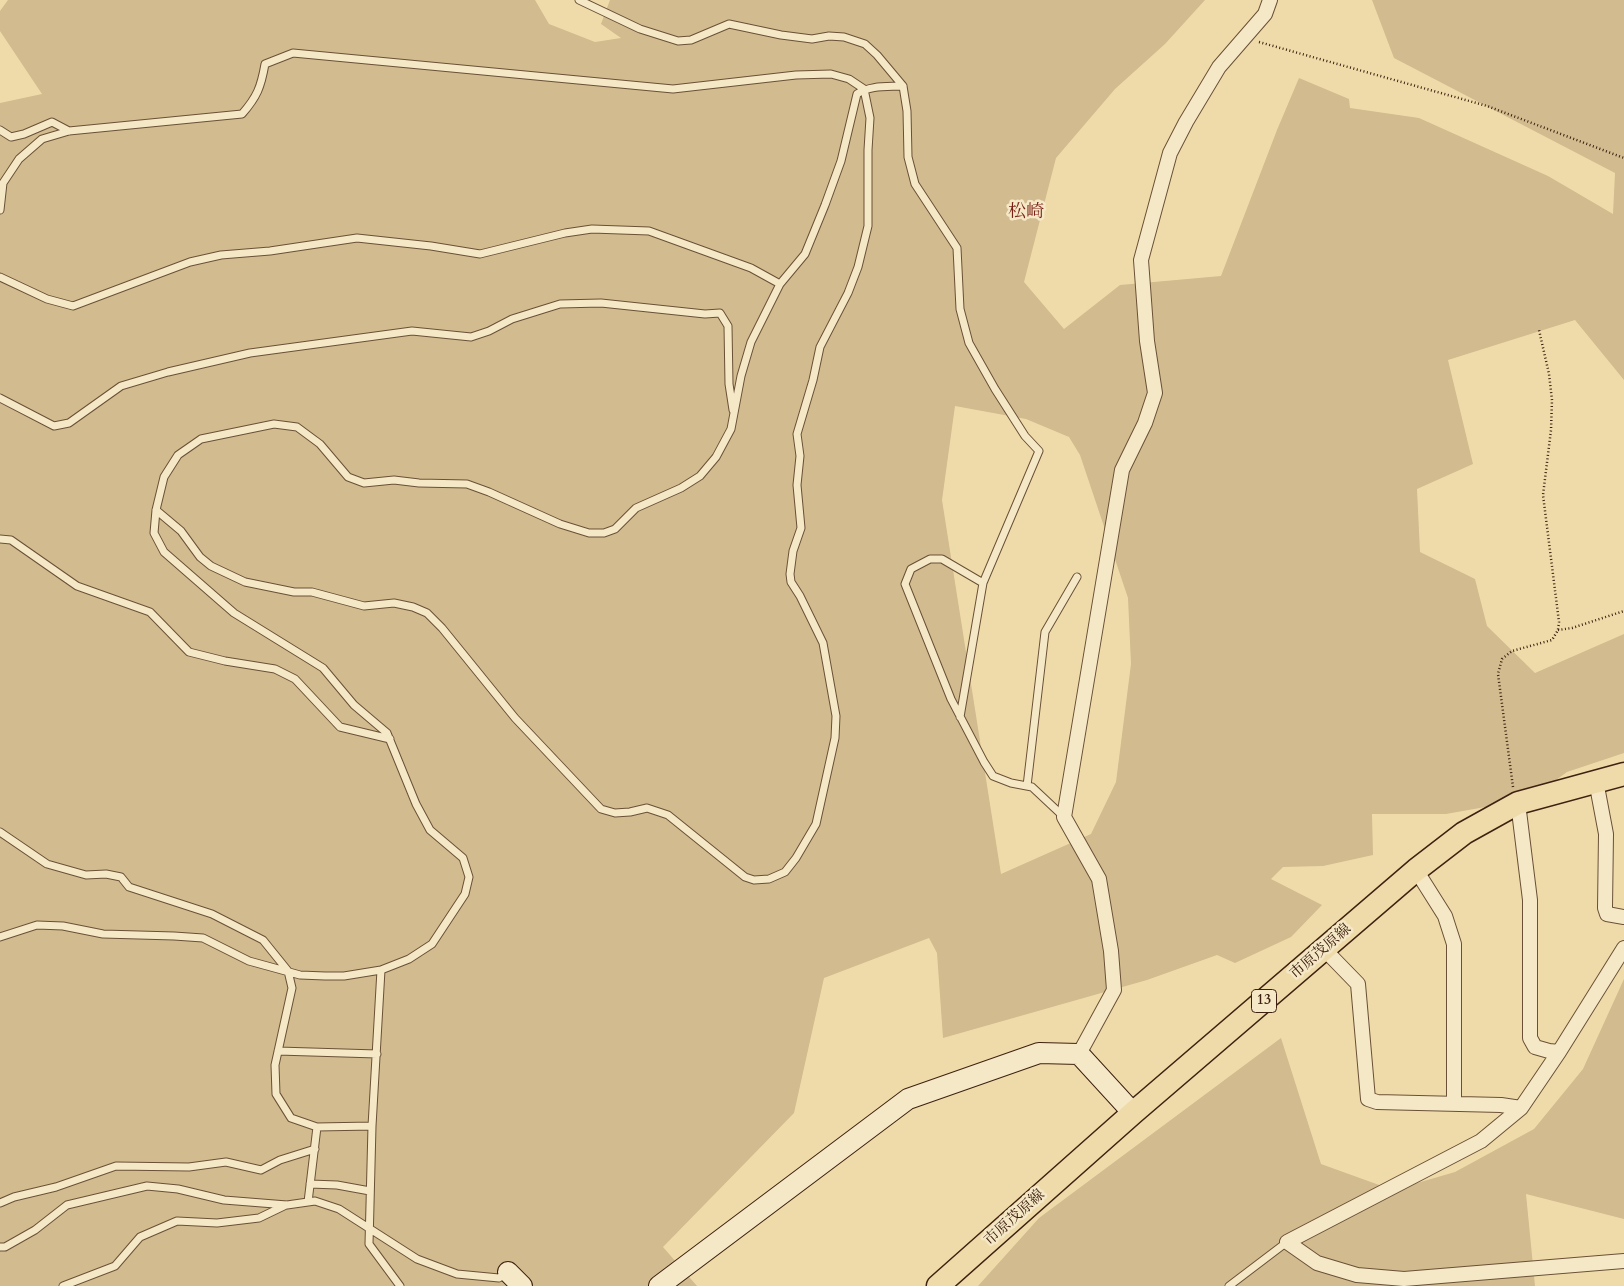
<!DOCTYPE html>
<html>
<head>
<meta charset="utf-8">
<style>
  body { margin:0 }
  canvas { display:block; background:#efdba9 }
</style>
</head>
<body>
<canvas width="1624" height="1286"></canvas>
<script>
const context = document.querySelector('canvas').getContext('2d');
context.lineJoin = 'round';
function fillPath(path, color) { context.fillStyle = color; context.fill(path, 'evenodd'); }
function trace(path, color, width, dash) { context.strokeStyle = color; context.lineWidth = width; context.lineCap = dash ? 'butt' : 'round'; context.setLineDash(dash || []); context.stroke(path); }
function drawText(font, color, halo, rows, align = 'center') {
  context.font = font + ' Cardo,"Noto Serif JP",serif'; context.lineWidth = 5; context.setLineDash([]); context.textBaseline = 'middle'; context.strokeStyle = halo; context.fillStyle = color; for (const [text, x, y, turn = 0] of rows) {
    context.save(); context.translate(x, y); context.rotate((+turn || 0) * Math.PI / 180); context.textAlign = isNaN(turn) ? turn : align; if (halo) context.strokeText(text, 0, 0); context.fillText(text, 0, 0); context.restore();
  }
}
const green = new Path2D(`
  M 8,0 L 535,0 L 549,24 L 595,42 L 621,38 L 601,24 L 610,0 L 1205,0 L 1165,44 L 1115,89 L 1056,158 L 1024,282 L 1064,329 L 1120,285 L 1221,276 L 1277,130 L 1299,78 L 1349,99 L 1350,108 L 1419,118 L 1548,176 L 1613,214 L 1615,173 L 1394,58 L 1372,0 L 1624,0 L 1624,380 L 1575,320 L 1448,360 L 1473,464 L 1417,489 L 1420,552 L 1475,579 L 1487,626 L 1535,673 L 1624,634 L 1624,753 L 1567,772 L 1530,799 L 1446,814 L 1372,814 L 1373,855 L 1323,866 L 1283,867 L 1271,879 L 1322,905 L 1291,937 L 1235,963 L 1217,955 L 1147,980 L 943,1038 L 937,953 L 929,938 L 824,978 L 794,1113 L 663,1247 L 697,1286 L 0,1286 L 0,103 L 42,94 L 0,31 L 0,11 ZM 955,406 L 1026,419 L 1069,437 L 1080,455 L 1128,598 L 1131,664 L 1116,782 L 1091,834 L 1001,874 L 942,500 Z
  M 1624,979 L 1624,1219 L 1526,1194 L 1535,1286 L 978,1286 L 1039,1218 L 1281,1038 L 1321,1164 L 1393,1190 L 1455,1172 L 1534,1129 L 1583,1069 Z`);
const path = new Path2D(`
  M 1259,42 L 1487,106 L 1624,158
  M 1558,630 L 1572,628 L 1624,611
  M 1513,787 L 1498,674 L 1502,659 L 1512,651 L 1552,640 L 1558,630 L 1559,622 L 1543,495 L 1551,430 L 1552,400 L 1549,374 L 1539,330`);
const lane = new Path2D(`
  M 579,0 L 640,29 L 678,41 L 691,40 L 729,24 L 781,35 L 812,39 L 829,36 L 844,37 L 865,44 L 877,55 L 903,86
  M 0,130 L 11,137 L 24,134 L 52,122 L 69,131
  M 0,210 L 3,183 L 19,159 L 42,139 L 69,131 L 242,114 C 257,97 261,87 265,64 L 293,53 L 673,89 L 796,75 L 831,74 L 849,79 L 864,89 L 870,118 L 868,150 L 868,226 L 858,267 L 848,293 L 820,347 L 813,380 L 797,434 L 800,456 L 797,485 L 801,528 L 793,551 L 790,574 L 791,582 L 800,596 L 823,643 L 836,716 L 835,738 L 816,824 L 796,858 L 785,872 L 769,879 L 754,880 L 745,877 L 668,815 L 647,808 L 630,812 L 615,813 L 601,809 L 515,718 L 442,628 L 427,613 L 413,607 L 394,603 L 364,606 L 312,592 L 294,592 L 245,582 L 211,566 L 200,557 L 181,531 L 156,510
  M 0,277 L 47,299 L 73,306 L 190,262 L 221,255 L 270,251 L 357,238 L 431,246 L 480,254 L 565,233 L 592,229 L 649,231 L 751,268 L 780,284
  M 0,398 L 54,426 L 69,423 L 121,386 L 168,372 L 250,353 L 412,331 L 471,337 L 489,331 L 512,319 L 560,304 L 601,303 L 705,314 L 720,313 L 728,326 L 729,384 L 733,410
  M 0,539 L 11,540 L 77,586 L 150,612 L 189,652 L 225,661 L 275,669 L 295,679 L 340,727 L 390,739
  M 960,717 L 983,583
  M 1027,786 L 1045,632 L 1077,577
  M 0,832 L 47,864 L 86,875 L 106,874 L 121,877 L 129,887 L 212,914 L 263,940 L 288,971 L 292,988 L 275,1065 L 276,1094 L 291,1118 L 317,1127 L 372,1126
  M 0,937 L 37,925 L 63,926 L 103,934 L 174,936 L 203,938 L 249,961 L 300,975 L 325,976 L 344,976 L 381,970 L 409,959 L 432,944 L 465,894 L 469,877 L 463,858 L 430,830 L 416,804 L 387,733 L 354,705 L 323,668 L 234,613 L 164,552 L 154,533 L 156,510 L 164,477 L 178,455 L 201,439 L 274,424 L 297,427 L 320,444 L 348,477 L 364,483 L 394,480 L 419,483 L 467,484 L 489,492 L 560,524 L 589,533 L 604,533 L 615,529 L 636,508 L 681,488 L 700,476 L 716,457 L 731,429 L 741,376 L 751,342 L 780,284 L 805,254 L 825,205 L 841,161 L 857,94 C 870,85 888,87 903,86 L 907,111 L 908,157 L 915,184 L 957,248 L 960,309 L 969,343 L 995,389 L 1025,436 L 1039,451 L 983,583 L 942,559 L 930,559 L 911,569 L 905,584 L 951,699 L 984,762 L 993,776 L 1011,783 L 1032,787 L 1064,817
  M 381,970 L 372,1126 L 369,1244 L 400,1286
  M 278,1051 L 377,1054
  M 310,1184 L 337,1185 L 370,1191
  M 308,1202 L 317,1127
  M 0,1203 L 14,1197 L 56,1187 L 116,1166 L 189,1167 L 226,1162 L 261,1170 L 280,1160 L 315,1149
  M 0,1247 L 5,1247 L 35,1230 L 67,1205 L 147,1186 L 178,1189 L 224,1200 L 287,1205 L 315,1201 L 339,1209 L 417,1259 L 457,1274 L 499,1278 L 507,1273
  M 63,1286 L 115,1266 L 140,1237 L 177,1221 L 217,1223 L 259,1218 L 286,1205
  M 1229,1286 L 1287,1242`);
const street = new Path2D(`
  M 1596,781 L 1606,834 L 1605,908 L 1607,914 L 1624,917
  M 1518,803 L 1530,900 L 1530,1038 L 1535,1047 L 1549,1051 L 1559,1052
  M 1416,870 L 1445,916 L 1454,944 L 1454,1104
  M 1624,948 L 1559,1052 L 1521,1108 L 1481,1141 L 1287,1242 L 1317,1263 L 1357,1275 L 1404,1279 L 1624,1261
  M 1324,949 L 1358,984 L 1368,1099 L 1377,1102 L 1501,1105 L 1521,1108
  M 1079,1054 L 1114,990 L 1111,951 L 1099,879 L 1064,817 L 1122,470 L 1145,423 L 1155,393 L 1147,341 L 1141,260 L 1170,153 L 1186,122 L 1219,67 L 1265,14 L 1270,0`);
const secondary = new Path2D(`
  M 508,1272 L 522,1286
  M 659,1286 L 908,1099 L 1039,1053 L 1079,1054 L 1133,1113`);
const primary = new Path2D(`
  M 938,1286 L 1133,1113 L 1416,870 L 1464,833 L 1518,803 L 1624,774`);
const shields = [
  [1264,1001,25]
];
const shieldNames = [
  ["13",1264,1001]
];
const streetNames = [
  ["市原茂原線",1321,952,-41],
  ["市原茂原線",1015,1218,-42]
];
const quarterNames = [
  ["松崎",1026,213]
];
fillPath(green, '#d1bb8f');
trace(lane, '#6a5036', 9);
trace(street, '#6a5036', 16);
trace(secondary, '#3e2110', 22);
trace(primary, '#3e2110', 25);
trace(path, '#3e2110', 2.5, [1, 2.5]);
trace(lane, '#f5e8c7', 7);
trace(street, '#f5e8c7', 14);
trace(secondary, '#f5e8c7', 20);
trace(primary, '#efdba9', 22);
for (const [x, y, w] of shields) { const box = new Path2D(); box.roundRect(x - w / 2, y - 11.5, w, 23, 4); context.fillStyle = '#f5e8c7'; context.fill(box); trace(box, '#3e2110', 1); }
drawText('bold 14px', '#3e2110', null, shieldNames);
drawText('15px', '#3e2110', '#f5e8c7', streetNames);
drawText('18px', '#7a1f14', '#f5e8c7', quarterNames);
</script>
</body>
</html>
